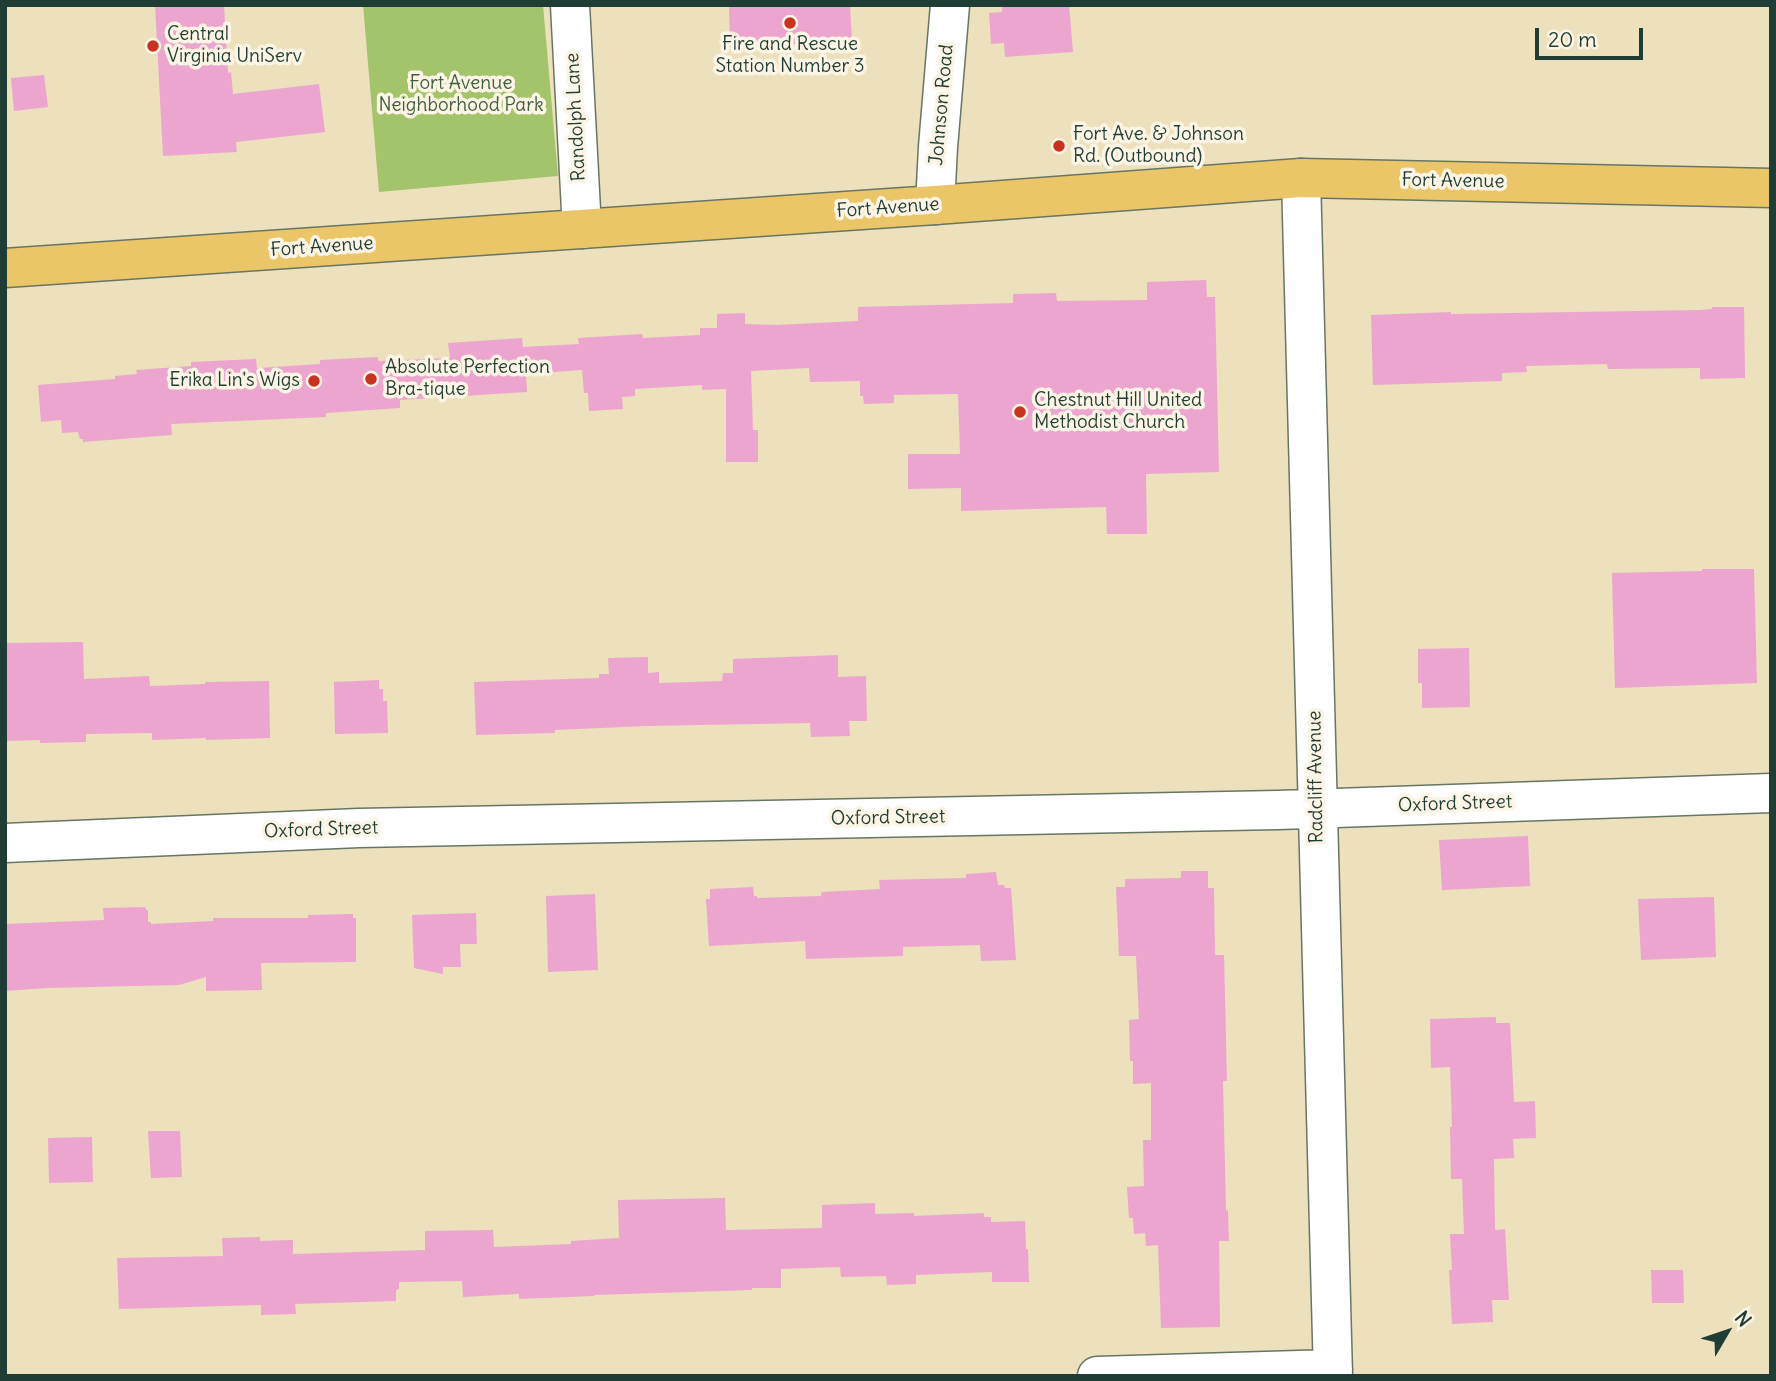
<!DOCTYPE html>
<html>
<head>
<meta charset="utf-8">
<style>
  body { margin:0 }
  #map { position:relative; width:1776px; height:1381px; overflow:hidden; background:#ece0bd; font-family:Delius,sans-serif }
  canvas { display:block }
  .frame { position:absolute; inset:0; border:7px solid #1f3d34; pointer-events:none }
  .north { position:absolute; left:1692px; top:1297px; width:70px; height:70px; -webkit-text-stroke:5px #fcf5e5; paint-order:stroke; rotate:51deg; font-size:19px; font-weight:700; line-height:28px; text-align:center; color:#1f3d34 }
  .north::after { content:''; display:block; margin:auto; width:24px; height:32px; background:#1f3d34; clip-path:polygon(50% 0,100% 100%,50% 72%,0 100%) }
  .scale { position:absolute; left:1535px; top:28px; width:108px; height:32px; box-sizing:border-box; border:4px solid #1f3d34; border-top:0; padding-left:9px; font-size:21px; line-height:24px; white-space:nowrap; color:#1f3d34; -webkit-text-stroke:5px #fcf5e5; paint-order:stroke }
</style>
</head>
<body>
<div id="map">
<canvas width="1776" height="1381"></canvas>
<div class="frame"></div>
<div class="north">N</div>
<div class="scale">20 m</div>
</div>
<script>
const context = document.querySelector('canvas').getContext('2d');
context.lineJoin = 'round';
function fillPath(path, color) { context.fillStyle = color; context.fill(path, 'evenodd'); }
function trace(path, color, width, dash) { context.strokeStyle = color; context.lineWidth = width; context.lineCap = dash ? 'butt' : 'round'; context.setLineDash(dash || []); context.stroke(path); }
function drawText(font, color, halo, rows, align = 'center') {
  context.font = font + ' Delius,sans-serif'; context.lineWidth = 7; context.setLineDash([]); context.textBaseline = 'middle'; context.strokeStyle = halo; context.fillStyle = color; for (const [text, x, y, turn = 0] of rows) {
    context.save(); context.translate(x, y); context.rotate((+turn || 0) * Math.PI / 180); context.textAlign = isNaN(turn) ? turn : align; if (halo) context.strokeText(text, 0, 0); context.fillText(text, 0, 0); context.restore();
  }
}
const green = new Path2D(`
  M 363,5 L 543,5 L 558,176 L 379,192 Z`);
const building = new Path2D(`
  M 155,5 L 224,5 L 228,73 L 231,72 L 233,94 L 319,84 L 325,132 L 236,142 L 237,152 L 163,156 Z
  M 729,5 L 850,5 L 852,41 L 730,47 Z
  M 1002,5 L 1069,5 L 1073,52 L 1005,57 L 1004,43 L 991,44 L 989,13 L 1002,12 Z
  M 44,75 L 48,107 L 14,111 L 11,78 Z
  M 1206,280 L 1207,297 L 1215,297 L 1219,472 L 1146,474 L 1147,534 L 1107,534 L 1106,507 L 961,511 L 961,488 L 908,489 L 908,454 L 960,454 L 958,394 L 894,395 L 894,403 L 864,404 L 863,396 L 860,396 L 860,381 L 810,382 L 809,368 L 751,371 L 753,430 L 758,430 L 758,462 L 726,462 L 726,389 L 702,390 L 702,385 L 635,389 L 635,396 L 622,397 L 623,409 L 589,411 L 588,393 L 584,393 L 582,370 L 526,374 L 527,392 L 400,400 L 400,408 L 326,413 L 326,417 L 171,424 L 172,435 L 83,442 L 83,439 L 80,439 L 78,432 L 62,433 L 61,420 L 41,422 L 38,385 L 115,379 L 115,376 L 137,374 L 136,370 L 191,366 L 191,362 L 256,359 L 257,368 L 320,364 L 320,360 L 378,357 L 378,361 L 450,358 L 448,343 L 522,338 L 523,347 L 579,344 L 578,338 L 642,334 L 643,338 L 700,335 L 700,328 L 717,328 L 717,314 L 745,313 L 745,324 L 776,325 L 858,321 L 858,307 L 1013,303 L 1013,294 L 1056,293 L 1057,301 L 1147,300 L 1147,282 Z
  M 1712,307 L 1744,307 L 1745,378 L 1700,379 L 1700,368 L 1608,369 L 1607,364 L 1526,366 L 1527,372 L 1502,373 L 1502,381 L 1373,385 L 1371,315 L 1451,312 L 1451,314 L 1699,310 L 1712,309 Z
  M 1702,569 L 1754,569 L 1757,683 L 1615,688 L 1612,573 L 1702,571 Z
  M 83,642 L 84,679 L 149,676 L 150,686 L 205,684 L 205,682 L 269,681 L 270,738 L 206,740 L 206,738 L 152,740 L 152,733 L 86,734 L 86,742 L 40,743 L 40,740 L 5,741 L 5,643 Z
  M 1469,648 L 1470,707 L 1422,708 L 1422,683 L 1418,683 L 1418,649 Z
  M 838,655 L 838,677 L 866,676 L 867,721 L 849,721 L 850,736 L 811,737 L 810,723 L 647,726 L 555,730 L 555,733 L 476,735 L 474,682 L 599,678 L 599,674 L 609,674 L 608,658 L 648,657 L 648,673 L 659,672 L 659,683 L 722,681 L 723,673 L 733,673 L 733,659 Z
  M 379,680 L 379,689 L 383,689 L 383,701 L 387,701 L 388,733 L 335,734 L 334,682 Z
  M 1528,836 L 1530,886 L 1442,890 L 1439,840 Z
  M 1181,871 L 1208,871 L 1208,888 L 1214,888 L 1215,955 L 1224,955 L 1227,1081 L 1223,1081 L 1226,1211 L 1228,1210 L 1229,1241 L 1219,1241 L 1220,1327 L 1161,1328 L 1158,1245 L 1146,1246 L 1145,1233 L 1134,1234 L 1133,1218 L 1129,1218 L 1127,1187 L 1144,1186 L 1143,1140 L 1151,1140 L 1151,1083 L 1133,1084 L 1133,1061 L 1130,1061 L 1129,1020 L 1139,1019 L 1136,956 L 1119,956 L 1116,887 L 1125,887 L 1125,879 L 1181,878 Z
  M 996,872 L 998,885 L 1004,885 L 1005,888 L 1011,888 L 1016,960 L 981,961 L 980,945 L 903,947 L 903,956 L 806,959 L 805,941 L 709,946 L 706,899 L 710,899 L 710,889 L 753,887 L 754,896 L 757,896 L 757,898 L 821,896 L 822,892 L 880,889 L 879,880 L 966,878 L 966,874 Z
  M 595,894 L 598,970 L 548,972 L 546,896 Z
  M 1714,897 L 1716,957 L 1641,960 L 1638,899 Z
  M 145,907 L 146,910 L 148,910 L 148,922 L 151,922 L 151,924 L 213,921 L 213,918 L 308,918 L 308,915 L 353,914 L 353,918 L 356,918 L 356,962 L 261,963 L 262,990 L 206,991 L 206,977 L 179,985 L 47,988 L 5,991 L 5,924 L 104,920 L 103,908 Z
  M 476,913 L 477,944 L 460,944 L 461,967 L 443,967 L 443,974 L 414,968 L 412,915 Z
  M 1496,1017 L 1496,1023 L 1510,1023 L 1514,1102 L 1535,1101 L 1536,1138 L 1513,1139 L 1514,1158 L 1494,1159 L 1495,1230 L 1505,1229 L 1509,1300 L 1492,1300 L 1493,1322 L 1452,1324 L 1449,1270 L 1452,1270 L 1450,1234 L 1464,1234 L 1462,1179 L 1451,1179 L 1450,1127 L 1452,1127 L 1450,1067 L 1431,1068 L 1430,1019 Z
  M 148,1131 L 180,1131 L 182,1177 L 151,1178 Z
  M 92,1137 L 93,1182 L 49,1183 L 48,1138 Z
  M 725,1198 L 726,1230 L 822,1228 L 822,1205 L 875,1203 L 875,1214 L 914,1213 L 914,1216 L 984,1213 L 984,1217 L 991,1217 L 991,1222 L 1025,1221 L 1026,1249 L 1028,1249 L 1029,1282 L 992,1282 L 992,1272 L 916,1275 L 916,1284 L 887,1285 L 886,1276 L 841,1277 L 840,1267 L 781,1269 L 781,1288 L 752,1288 L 752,1290 L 594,1295 L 594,1296 L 519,1299 L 519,1294 L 463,1297 L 462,1281 L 399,1282 L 399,1289 L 396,1290 L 396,1301 L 295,1304 L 296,1314 L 261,1315 L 261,1305 L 119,1309 L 117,1258 L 223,1256 L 222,1238 L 260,1237 L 260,1241 L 293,1240 L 293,1254 L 425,1250 L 425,1231 L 493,1230 L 494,1247 L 571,1244 L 571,1241 L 619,1238 L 618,1200 Z
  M 1651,1270 L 1683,1270 L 1684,1303 L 1652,1303 Z`);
const street = new Path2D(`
  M 570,5 L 582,229
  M 1301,178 L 1333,1376
  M 935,205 L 938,147 L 950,5
  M 5,843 L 359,828 L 1278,810 L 1771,793
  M 1097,1376 L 1333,1369`);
const primary = new Path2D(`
  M 5,268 L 935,205 L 1301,178 L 1771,188`);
const markers = [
  [790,23,7,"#c8321e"],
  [153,46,7,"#c8321e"],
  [1059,146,7,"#c8321e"],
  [371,379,7,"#c8321e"],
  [314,381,7,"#c8321e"],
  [1020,412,7,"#c8321e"]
];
const poiNames = [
  ["Central",167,35],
  ["Virginia UniServ",167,57],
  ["Fire and Rescue",790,45,"center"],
  ["Station Number 3",790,67,"center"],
  ["Fort Ave. & Johnson",1073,135],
  ["Rd. (Outbound)",1073,157],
  ["Absolute Perfection",385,368],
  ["Bra-tique",385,390],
  ["Erika Lin's Wigs",300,381,"right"],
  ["Chestnut Hill United",1034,401],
  ["Methodist Church",1034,423]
];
const parkNames = [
  ["Fort Avenue",461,84],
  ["Neighborhood Park",461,106]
];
const streetNames = [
  ["Johnson Road",942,105,-85],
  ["Randolph Lane",576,117,-93],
  ["Fort Avenue",1453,181,1],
  ["Fort Avenue",888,208,-4],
  ["Fort Avenue",322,247,-4],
  ["Radcliff Avenue",1316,777,-91],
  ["Oxford Street",1455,804,-2],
  ["Oxford Street",888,818,-1],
  ["Oxford Street",321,830,-2]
];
fillPath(green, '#a4c46c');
fillPath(building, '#eca5cf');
trace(street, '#677664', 41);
trace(primary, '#677664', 41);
trace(street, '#fff', 38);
trace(primary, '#ebc669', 38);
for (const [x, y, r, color] of markers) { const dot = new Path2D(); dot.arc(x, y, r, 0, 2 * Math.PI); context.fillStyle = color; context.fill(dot); trace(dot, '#fcf5e5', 2.5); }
drawText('19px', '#1f3d34', '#fcf5e5', poiNames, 'left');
drawText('19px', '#405f42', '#fcf5e5', parkNames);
drawText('19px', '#1f3d34', '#fcf5e5', streetNames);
</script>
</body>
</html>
